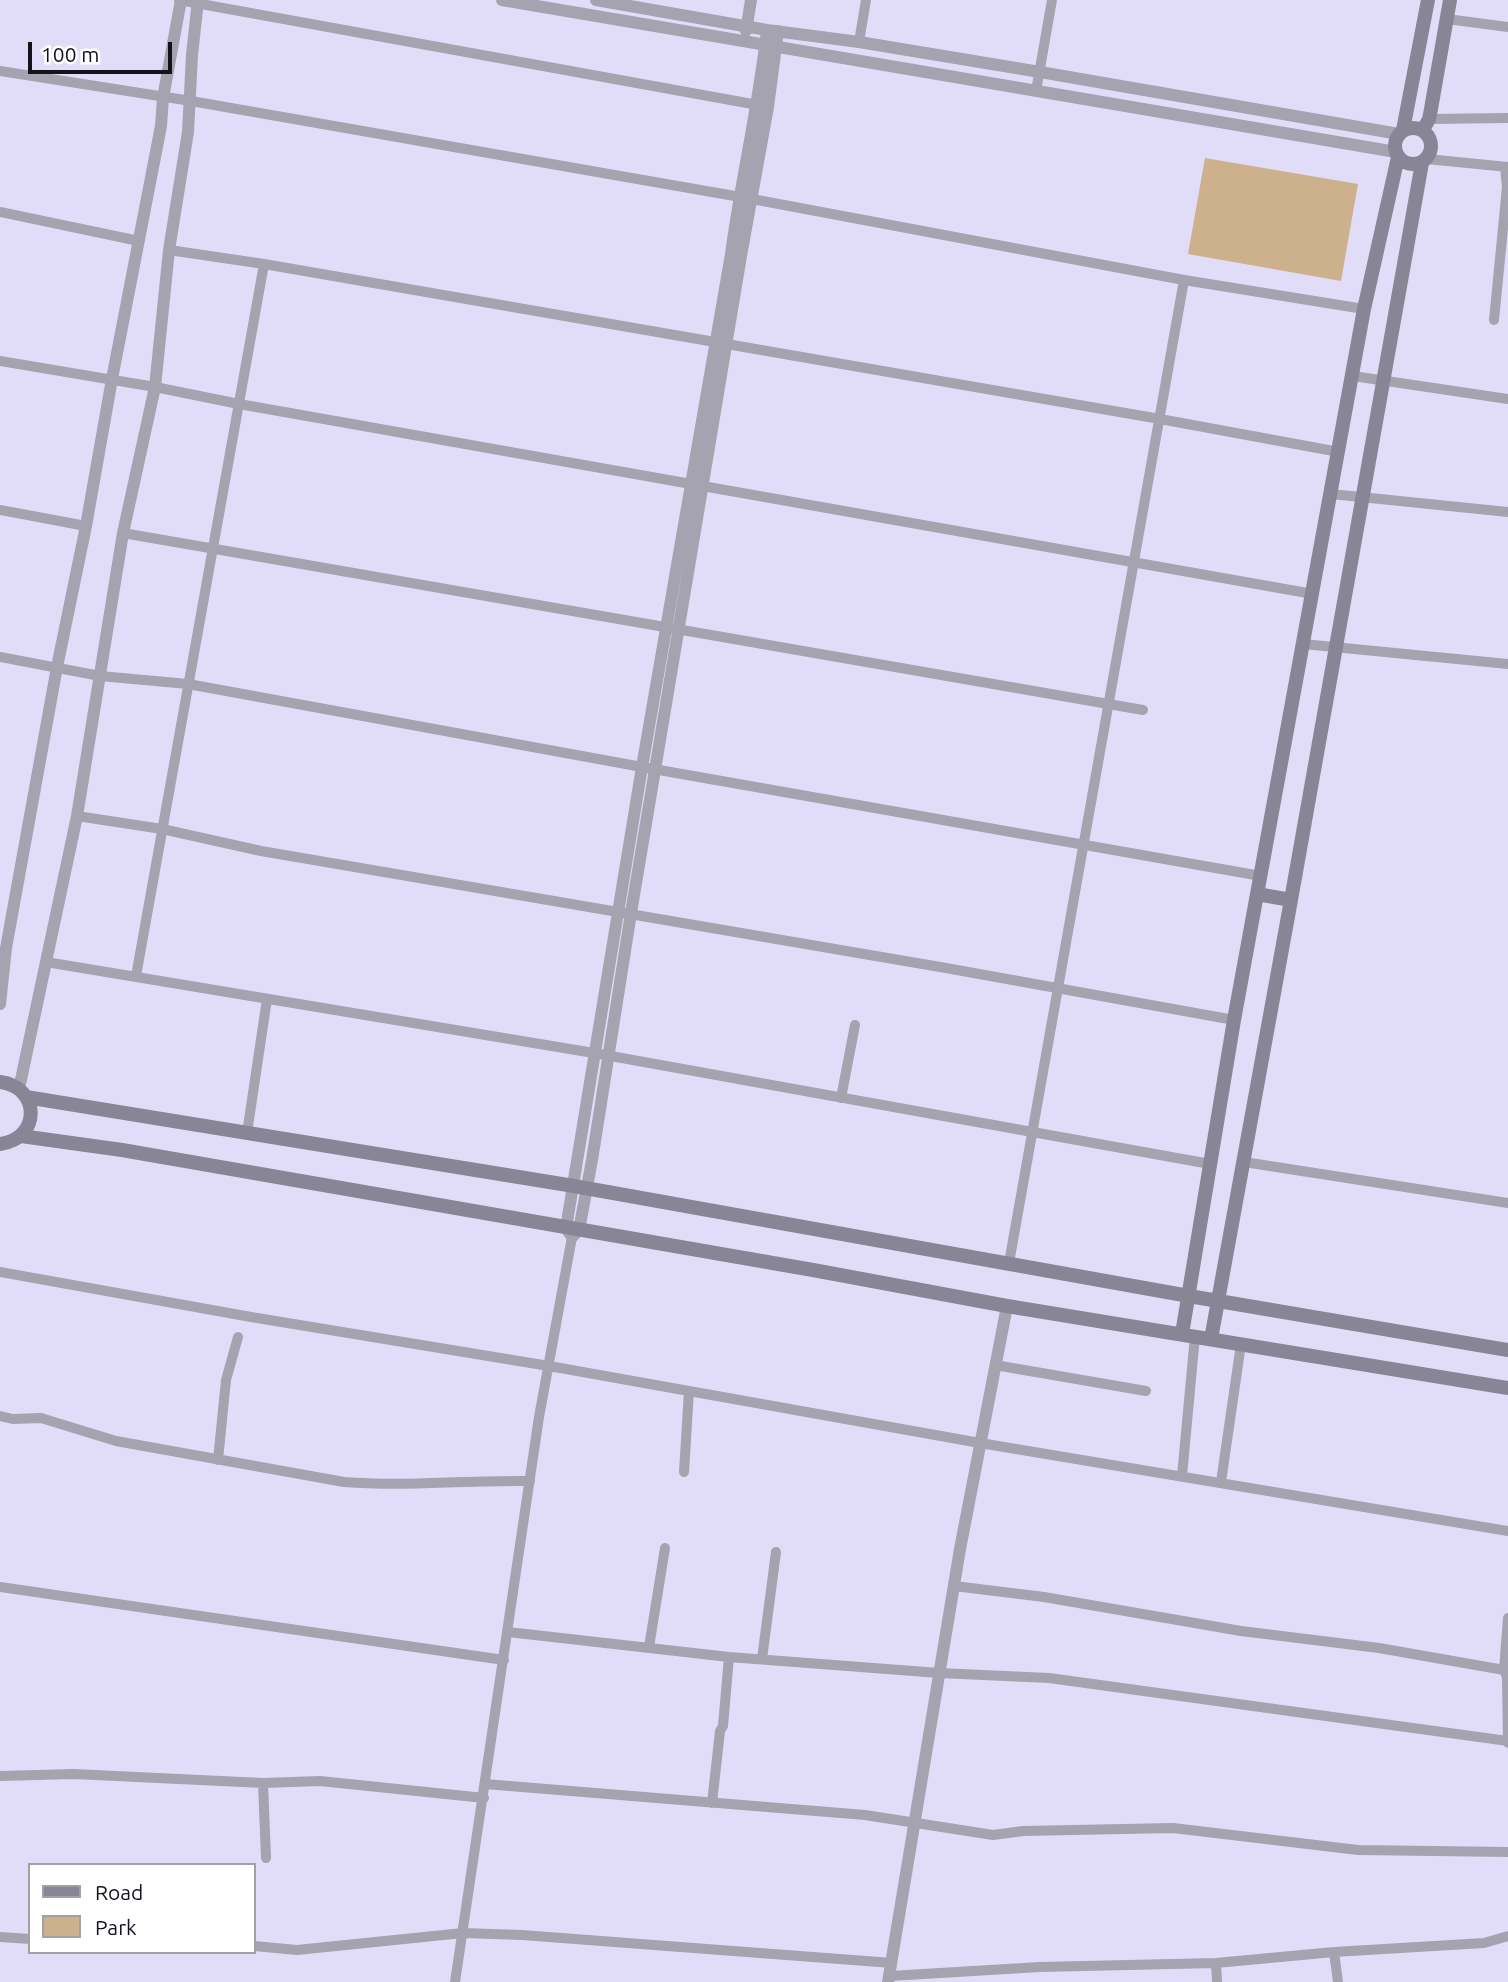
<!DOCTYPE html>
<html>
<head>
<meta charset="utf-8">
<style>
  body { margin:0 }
  #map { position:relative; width:1508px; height:1982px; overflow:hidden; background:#e1ddf9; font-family:Ubuntu,sans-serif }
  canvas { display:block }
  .legend { position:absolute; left:28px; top:1863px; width:228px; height:91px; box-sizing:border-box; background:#fff; border:2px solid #a1a1a4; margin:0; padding:9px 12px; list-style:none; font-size:21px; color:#14131c }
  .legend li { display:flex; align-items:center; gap:14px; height:35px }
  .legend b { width:35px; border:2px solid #a1a1a4 }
  .scale { position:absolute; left:28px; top:42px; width:144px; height:32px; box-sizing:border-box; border:4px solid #14131c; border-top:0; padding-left:9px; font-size:21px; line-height:24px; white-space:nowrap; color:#14131c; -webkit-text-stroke:5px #fff; paint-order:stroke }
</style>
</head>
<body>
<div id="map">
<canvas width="1508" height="1982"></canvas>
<ul class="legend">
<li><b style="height:9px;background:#878596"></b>Road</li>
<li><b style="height:19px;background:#cdb08c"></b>Park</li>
</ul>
<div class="scale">100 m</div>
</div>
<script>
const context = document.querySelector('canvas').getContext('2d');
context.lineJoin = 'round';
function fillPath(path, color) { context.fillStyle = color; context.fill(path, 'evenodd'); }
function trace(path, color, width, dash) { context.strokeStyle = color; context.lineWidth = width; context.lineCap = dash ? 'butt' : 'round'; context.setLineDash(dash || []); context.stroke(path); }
const green = new Path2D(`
  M 1205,158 L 1358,184 L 1341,281 L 1188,254 Z`);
const minor = new Path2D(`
  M 179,0 L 758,105
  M 1447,19 L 1508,27
  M 859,42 L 866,0
  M 0,71 L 191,101 L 517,158 L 752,199 L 1184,280 L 1364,309
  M 1036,91 L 1052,0
  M 1429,119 L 1508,118
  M 1427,159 L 1508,167
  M 0,212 L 139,241
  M 169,250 L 264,264 L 1160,419 L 1339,452
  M 1494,320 L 1507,187 L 1505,167
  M 0,361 L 155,387 L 239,404 L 1313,594
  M 1353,376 L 1508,399
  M 1331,494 L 1508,512
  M 0,510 L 86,526
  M 123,533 L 1143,710
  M 1303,644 L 1508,664
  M 0,657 L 100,676 L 188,684 L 642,767 L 1261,876
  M 77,816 L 162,829 L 261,851 L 946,968 L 1234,1020
  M 46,962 L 594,1053 L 1210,1164
  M 136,976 L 264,264
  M 841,1098 L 855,1025
  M 247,1133 L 267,999
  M 1244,1162 L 1508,1203
  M 1009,1263 L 1184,280
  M 0,1272 L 251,1317 L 549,1366 L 980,1443 L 1508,1531
  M 995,1365 L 1146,1391
  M 0,1416 L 13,1419 L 41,1418 L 116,1441 L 344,1482 C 407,1487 468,1480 530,1481
  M 218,1460 L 226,1380 L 238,1337
  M 684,1472 L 689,1391
  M 1182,1476 L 1195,1336
  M 1221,1482 L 1241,1344
  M 954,1586 L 1044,1597 L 1241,1631 L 1379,1648 L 1504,1670
  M 0,1587 L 504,1660
  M 1508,1618 L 1504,1670 L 1507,1677 L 1508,1743
  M 508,1632 L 729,1657 L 939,1673 L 1049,1678 L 1508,1741
  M 649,1647 L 665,1548
  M 762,1659 L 776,1552
  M 0,1776 L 74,1774 L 263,1783 L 320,1781 L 484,1798
  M 263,1783 L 266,1858
  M 485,1784 L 865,1815 L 993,1835 L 1023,1831 L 1173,1828 L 1358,1850 L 1508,1852
  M 712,1803 L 720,1731 L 723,1726 L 729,1657
  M 0,1937 L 30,1939
  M 254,1946 L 297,1950 L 463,1933 L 522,1935 L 892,1963
  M 1334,1952 L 1338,1982
  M 1216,1963 L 1217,1982
  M 890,1976 L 1040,1967 L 1216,1963 L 1334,1952 L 1484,1943 L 1508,1936
  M 455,1982 L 539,1417 L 572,1237`);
const tertiary = new Path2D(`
  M 502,0 L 1396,152
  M 596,0 L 767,30 L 859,42 L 1040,72 L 1399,134
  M 767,30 C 759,105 741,179 731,254 L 642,767 L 566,1228 L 572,1237 L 579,1230 L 592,1160 L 631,913 L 741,256 L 768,107 L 778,31
  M 746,31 L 751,0
  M 0,1004 L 6,948 L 57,667 L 86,526 L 112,379 L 161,126 L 163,98 L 181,0
  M 19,1089 L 77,816 L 123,533 L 155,387 L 169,250 L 188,132 L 192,55 L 198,0
  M 888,1982 L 960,1549 L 1007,1306`);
const secondary = new Path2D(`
  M1395 146a18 18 0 1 1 36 0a18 18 0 1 1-36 0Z
  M 1403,130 L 1428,0
  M 1423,130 L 1429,119 L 1431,109 L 1450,0
  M 1257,894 L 1291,900
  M 0,1082 C 41,1087 41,1139 0,1144
  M 26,1097 L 574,1186 L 1189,1296 L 1508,1350
  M 21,1136 L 122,1150 L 813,1270 L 1007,1306 L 1508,1388
  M 1182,1334 L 1234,1020 L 1364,309 L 1398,157
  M 1211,1339 L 1291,900 L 1422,163`);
fillPath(green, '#cdb08c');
trace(minor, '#a5a3af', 10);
trace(tertiary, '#a5a3af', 12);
trace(secondary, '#878596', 14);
</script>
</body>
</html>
